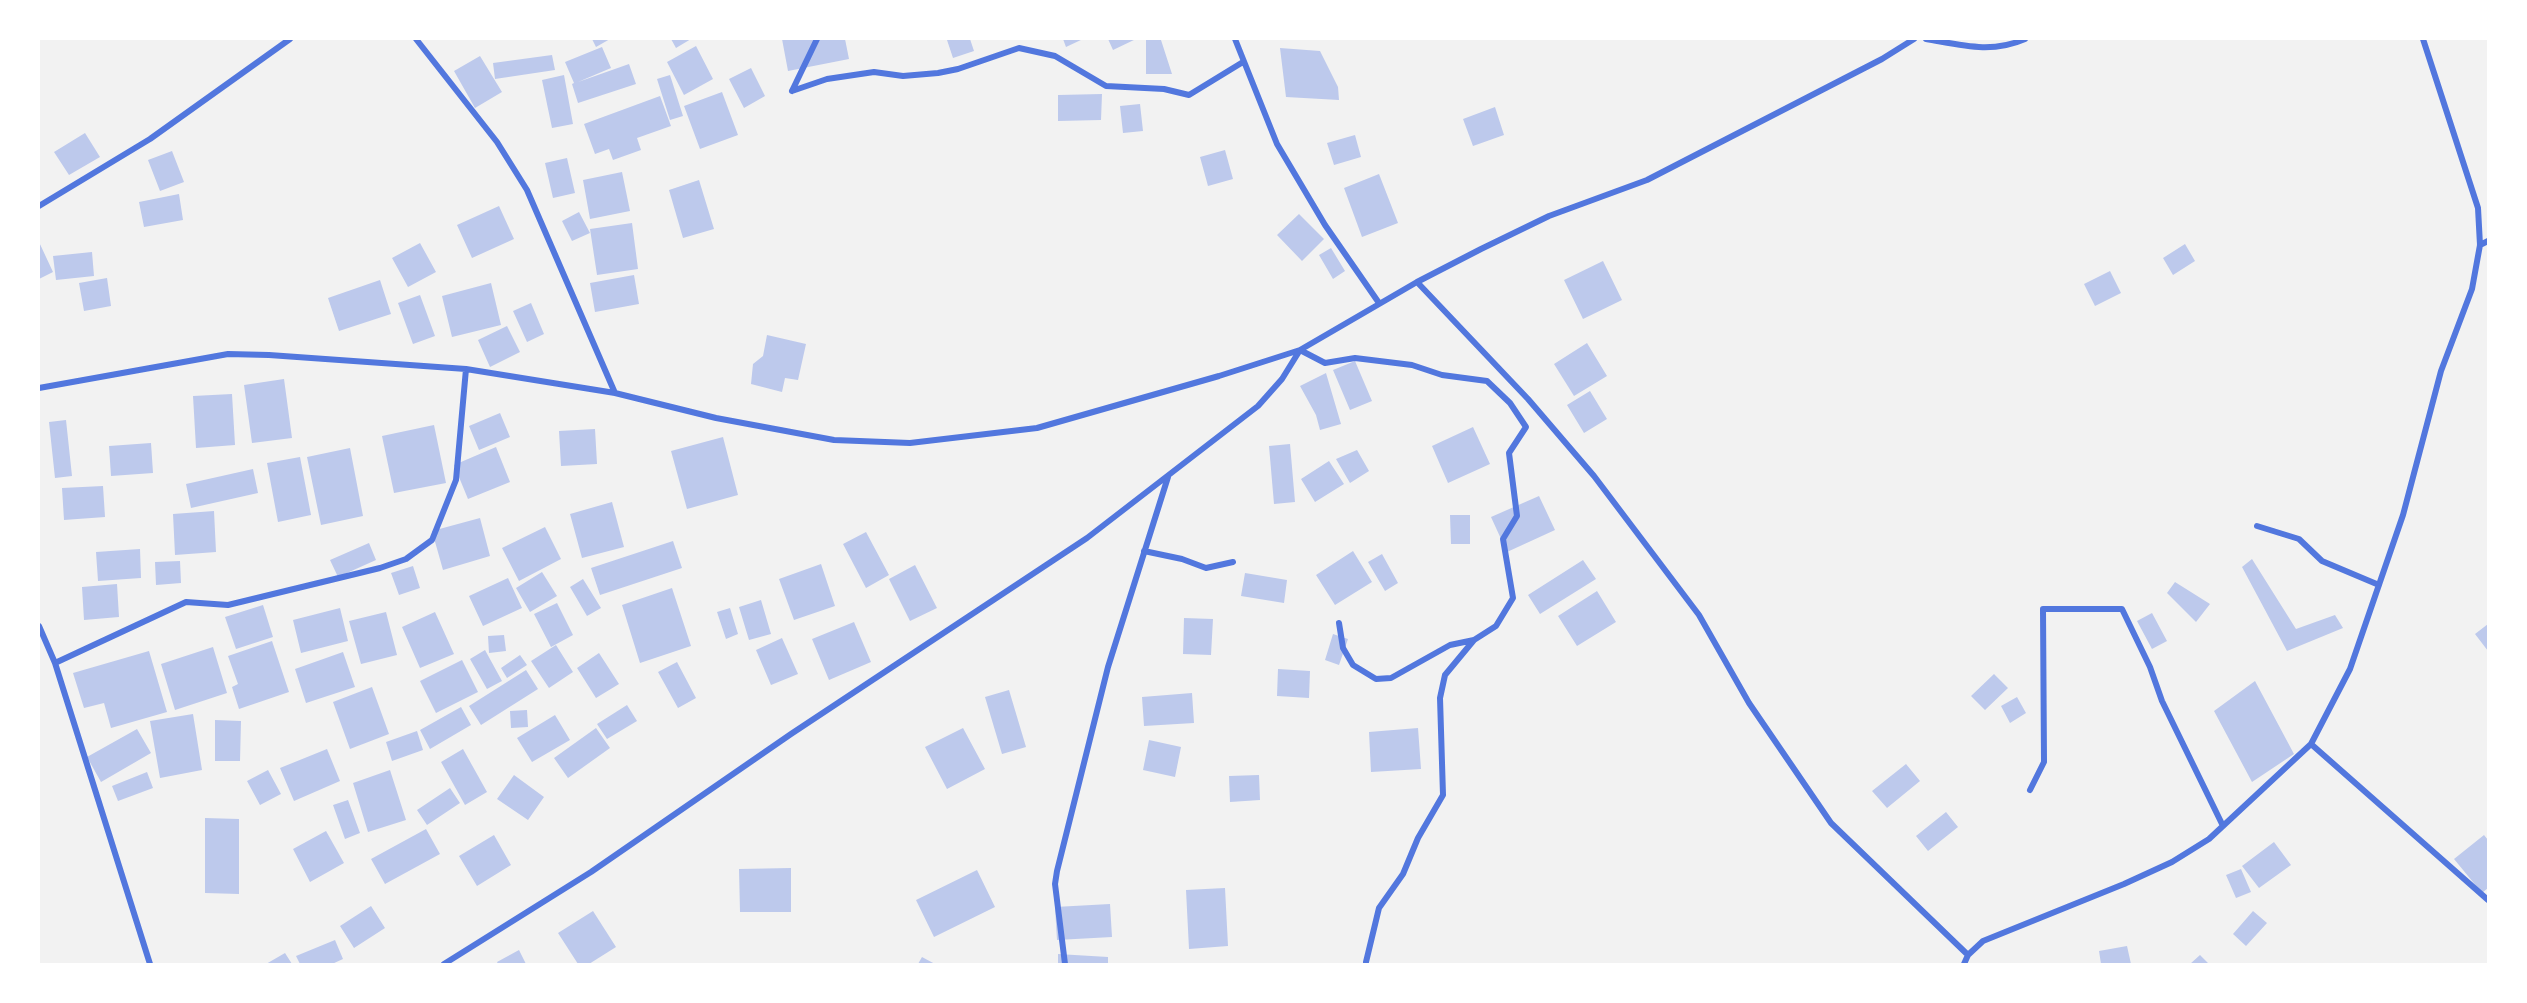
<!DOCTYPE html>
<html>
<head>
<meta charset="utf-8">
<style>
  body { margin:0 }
  #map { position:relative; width:2527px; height:1003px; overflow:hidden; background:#f2f2f2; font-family:"Golos Text",sans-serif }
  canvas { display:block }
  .frame { position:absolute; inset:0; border:40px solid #fff; pointer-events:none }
</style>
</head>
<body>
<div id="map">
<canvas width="2527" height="1003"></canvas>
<div class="frame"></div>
</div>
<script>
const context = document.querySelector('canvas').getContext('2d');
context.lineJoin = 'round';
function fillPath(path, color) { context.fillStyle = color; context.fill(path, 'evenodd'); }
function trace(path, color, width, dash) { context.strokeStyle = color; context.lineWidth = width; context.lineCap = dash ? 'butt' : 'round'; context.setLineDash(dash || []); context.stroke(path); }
const building = new Path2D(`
  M 592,39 L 610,39 L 596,47 Z
  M 671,39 L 691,39 L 676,48 Z
  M 782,39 L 845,39 L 849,59 L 788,71 Z
  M 970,39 L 974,51 L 953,58 L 947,40 Z
  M 1063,39 L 1083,39 L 1066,47 Z
  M 1108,39 L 1136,39 L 1113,50 Z
  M 1146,39 L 1161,40 L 1172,74 L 1146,74 Z
  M 696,46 L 713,79 L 684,95 L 667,62 Z
  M 602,47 L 611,68 L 578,82 L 629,64 L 636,84 L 578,103 L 572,84 L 574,83 L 565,62 Z
  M 1280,48 L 1320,51 L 1338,87 L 1339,100 L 1286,97 Z
  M 552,55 L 555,70 L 495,79 L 493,63 Z
  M 480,56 L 502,92 L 475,108 L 454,71 Z
  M 751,68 L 765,96 L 744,108 L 729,79 Z
  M 564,75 L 573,124 L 552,128 L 542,80 Z
  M 670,75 L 683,116 L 670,120 L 657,79 Z
  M 722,92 L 738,135 L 700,149 L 684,106 Z
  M 1102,94 L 1101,120 L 1058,121 L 1058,95 Z
  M 660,96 L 671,126 L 637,138 L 641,150 L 613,160 L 609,149 L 595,154 L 584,124 Z
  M 1140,104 L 1143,131 L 1123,133 L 1120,106 Z
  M 1495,107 L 1504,135 L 1473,146 L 1463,119 Z
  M 85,133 L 100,157 L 69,175 L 54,152 Z
  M 1355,135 L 1361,157 L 1334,165 L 1327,143 Z
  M 1225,150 L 1233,179 L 1208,186 L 1200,157 Z
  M 172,151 L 184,182 L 160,191 L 148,160 Z
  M 567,158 L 575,193 L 553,198 L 545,163 Z
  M 622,172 L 630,211 L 590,219 L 583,180 Z
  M 1379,174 L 1398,223 L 1362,237 L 1344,188 Z
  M 699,180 L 714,229 L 683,238 L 669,190 Z
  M 179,194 L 183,220 L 144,227 L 139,202 Z
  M 499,206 L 514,239 L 472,258 L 457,225 Z
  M 579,212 L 590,233 L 572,241 L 562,221 Z
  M 1299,214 L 1324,239 L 1302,261 L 1277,235 Z
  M 632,223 L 638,269 L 597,275 L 590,229 Z
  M 39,242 L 53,272 L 39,279 Z
  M 420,243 L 436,272 L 408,287 L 392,258 Z
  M 2185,244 L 2195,261 L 2173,275 L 2163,258 Z
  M 1331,248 L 1345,271 L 1333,279 L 1319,255 Z
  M 92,252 L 94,276 L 56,280 L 53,256 Z
  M 1603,261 L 1622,300 L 1583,319 L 1564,280 Z
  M 2110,271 L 2121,293 L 2095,306 L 2084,284 Z
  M 634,275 L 639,304 L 595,312 L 590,283 Z
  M 107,278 L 111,306 L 84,311 L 79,283 Z
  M 380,280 L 391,314 L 339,331 L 328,298 Z
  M 491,283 L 501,325 L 452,337 L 442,296 Z
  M 420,295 L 435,336 L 413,344 L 398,303 Z
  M 531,303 L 544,334 L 527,342 L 513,311 Z
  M 507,326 L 520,352 L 490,367 L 478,340 Z
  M 767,335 L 806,344 L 798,380 L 785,378 L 782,392 L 751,384 L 753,364 L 763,356 Z
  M 1587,343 L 1607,376 L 1574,396 L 1554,364 Z
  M 1355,361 L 1372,401 L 1350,410 L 1333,370 Z
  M 1326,373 L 1341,424 L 1320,430 L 1316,415 L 1300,386 Z
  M 284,379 L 292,438 L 252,443 L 244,385 Z
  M 1590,391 L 1607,419 L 1584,433 L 1567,405 Z
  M 232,394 L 235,445 L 196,448 L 193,396 Z
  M 500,413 L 510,437 L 479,450 L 469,426 Z
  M 66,420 L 72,476 L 55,478 L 49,422 Z
  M 434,425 L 446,483 L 394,493 L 382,436 Z
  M 1473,427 L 1490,464 L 1448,483 L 1432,446 Z
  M 595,429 L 597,464 L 561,466 L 559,431 Z
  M 723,437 L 738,495 L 687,509 L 671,451 Z
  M 151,443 L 153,473 L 111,476 L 109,446 Z
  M 1290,444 L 1295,502 L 1274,504 L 1269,446 Z
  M 496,447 L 510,482 L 468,499 L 454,465 Z
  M 350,448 L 363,516 L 321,525 L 307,457 Z
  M 1357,450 L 1369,471 L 1350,483 L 1336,459 Z
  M 300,457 L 311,515 L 278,522 L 267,463 Z
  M 1329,461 L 1344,484 L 1315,502 L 1301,479 Z
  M 253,469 L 258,493 L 191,508 L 186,484 Z
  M 103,486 L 105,517 L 64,520 L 62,488 Z
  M 1539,496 L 1555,530 L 1507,552 L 1491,517 Z
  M 612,502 L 624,547 L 582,558 L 570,514 Z
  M 214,511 L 216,552 L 175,555 L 173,514 Z
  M 1450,515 L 1470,515 L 1470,544 L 1451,544 Z
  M 480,518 L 490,556 L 443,570 L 432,531 Z
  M 545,527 L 561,559 L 519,581 L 502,548 Z
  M 866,532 L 889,575 L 866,588 L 843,544 Z
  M 673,541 L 682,568 L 600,595 L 591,568 Z
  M 369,543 L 376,560 L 338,577 L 330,560 Z
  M 140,549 L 141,578 L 98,581 L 96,552 Z
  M 1353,551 L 1372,582 L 1335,605 L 1316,575 Z
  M 1382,554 L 1398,583 L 1385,591 L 1368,562 Z
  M 2252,559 L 2296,629 L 2335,615 L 2343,628 L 2287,651 L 2242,567 Z
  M 1583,560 L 1596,579 L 1540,614 L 1528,595 Z
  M 180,561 L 181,583 L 156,585 L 155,562 Z
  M 821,564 L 835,606 L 794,620 L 779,579 Z
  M 915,565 L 937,608 L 910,621 L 889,579 Z
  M 413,566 L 420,588 L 399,595 L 391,573 Z
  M 542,572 L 557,596 L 530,612 L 516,588 Z
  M 1245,573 L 1287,580 L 1284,603 L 1241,596 Z
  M 508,578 L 522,608 L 483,626 L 469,596 Z
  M 583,579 L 601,608 L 587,616 L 570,587 Z
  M 2175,582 L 2210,604 L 2196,622 L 2167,593 Z
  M 117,584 L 119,617 L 84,620 L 82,587 Z
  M 672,588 L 691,646 L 640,663 L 622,605 Z
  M 1597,591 L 1616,622 L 1577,646 L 1558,616 Z
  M 761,600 L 771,634 L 749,640 L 739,607 Z
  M 557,603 L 573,635 L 551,647 L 534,614 Z
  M 263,605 L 273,637 L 236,649 L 225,617 Z
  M 340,608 L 348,641 L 301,653 L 293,620 Z
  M 730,608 L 738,634 L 726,639 L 717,612 Z
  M 386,612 L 397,655 L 361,664 L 349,621 Z
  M 435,612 L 454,654 L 420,668 L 402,627 Z
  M 2152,613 L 2167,641 L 2152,649 L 2137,621 Z
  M 1184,618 L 1213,619 L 1211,655 L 1183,654 Z
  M 854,622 L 871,662 L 829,680 L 812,639 Z
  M 2488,624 L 2488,651 L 2475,634 Z
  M 1333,634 L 1348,639 L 1339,665 L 1325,660 Z
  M 504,635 L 506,651 L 489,653 L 488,636 Z
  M 782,638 L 798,674 L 771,685 L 756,650 Z
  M 272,641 L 289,692 L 239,709 L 232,687 L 238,684 L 228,656 Z
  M 556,645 L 573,672 L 549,688 L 531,661 Z
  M 213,647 L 227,693 L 175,710 L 161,664 Z
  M 485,650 L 502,681 L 487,689 L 470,659 Z
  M 149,651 L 167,712 L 111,728 L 104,703 L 84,708 L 73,673 Z
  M 343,652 L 355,687 L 306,703 L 295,669 Z
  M 599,653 L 619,684 L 596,698 L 577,668 Z
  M 520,655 L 527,665 L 507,678 L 501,668 Z
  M 462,660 L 478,692 L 436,713 L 420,681 Z
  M 677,662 L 696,698 L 678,708 L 658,672 Z
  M 1278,669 L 1310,671 L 1309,698 L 1277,696 Z
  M 526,670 L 538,689 L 481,725 L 469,706 Z
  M 1994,674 L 2008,688 L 1985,710 L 1971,696 Z
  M 2255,681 L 2294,754 L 2252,782 L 2214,711 Z
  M 372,687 L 389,734 L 350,749 L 333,702 Z
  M 1009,690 L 1026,747 L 1002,754 L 985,697 Z
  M 1192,693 L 1194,723 L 1144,726 L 1142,697 Z
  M 2017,697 L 2026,713 L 2010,723 L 2001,706 Z
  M 627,705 L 637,721 L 607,739 L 597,724 Z
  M 461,707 L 471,725 L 430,749 L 420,730 Z
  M 527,710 L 528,727 L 511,728 L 510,711 Z
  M 193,714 L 202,770 L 160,778 L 150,721 Z
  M 555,715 L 570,740 L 532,762 L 517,738 Z
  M 215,720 L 241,721 L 240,761 L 215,761 Z
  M 596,728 L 610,748 L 568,778 L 554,758 Z
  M 963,728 L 985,769 L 947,789 L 925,747 Z
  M 1418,728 L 1421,769 L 1371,772 L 1369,732 Z
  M 137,729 L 151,753 L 101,782 L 87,757 Z
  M 417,731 L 423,750 L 392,761 L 386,742 Z
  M 1149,740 L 1181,747 L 1175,777 L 1143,770 Z
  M 327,749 L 340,781 L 294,801 L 280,768 Z
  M 463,749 L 487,792 L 465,805 L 441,762 Z
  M 1906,764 L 1920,781 L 1887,808 L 1872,791 Z
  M 268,770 L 281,794 L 260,805 L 247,781 Z
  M 390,770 L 406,820 L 368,832 L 353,783 Z
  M 147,772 L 153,788 L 118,801 L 112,786 Z
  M 514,775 L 544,797 L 528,820 L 497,799 Z
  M 1259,775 L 1260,800 L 1230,802 L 1229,776 Z
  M 450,788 L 460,803 L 427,825 L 417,810 Z
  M 348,800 L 360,833 L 345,839 L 333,805 Z
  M 1946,812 L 1958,827 L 1928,851 L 1916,836 Z
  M 205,818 L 239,819 L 239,894 L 205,893 Z
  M 426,829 L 440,854 L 385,884 L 371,859 Z
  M 326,831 L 344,863 L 310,882 L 293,849 Z
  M 494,835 L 511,865 L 477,886 L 459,856 Z
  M 2484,835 L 2488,840 L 2488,888 L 2482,893 L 2454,859 Z
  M 2274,842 L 2291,865 L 2259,888 L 2242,866 Z
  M 791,868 L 791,912 L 740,912 L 739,869 Z
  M 2241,869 L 2251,892 L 2236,898 L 2226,875 Z
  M 977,870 L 995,907 L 934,937 L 916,900 Z
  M 1225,888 L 1228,946 L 1189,949 L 1186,890 Z
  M 1110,904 L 1112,937 L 1057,940 L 1055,907 Z
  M 371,906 L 385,928 L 354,948 L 340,926 Z
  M 593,911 L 616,947 L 589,964 L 578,964 L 558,933 Z
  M 2253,911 L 2267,923 L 2246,946 L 2233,934 Z
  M 335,940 L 343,959 L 332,964 L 300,964 L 296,956 Z
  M 2127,946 L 2131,964 L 2101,964 L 2099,951 Z
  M 519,950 L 526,964 L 498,964 L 497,962 Z
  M 285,953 L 292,964 L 266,964 Z
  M 1058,954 L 1108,957 L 1108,964 L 1058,964 Z
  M 2200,955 L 2209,964 L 2190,964 Z
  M 922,957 L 935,964 L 918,964 Z`);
const minor = new Path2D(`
  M 416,39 L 497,142 L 527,190 L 615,393
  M 1235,39 L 1277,144 L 1325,225 L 1379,303
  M 1926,39 C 1961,45 1991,54 2025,39
  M 792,91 L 827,79 L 874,72 L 903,76 L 938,73 L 958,69 L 1019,48 L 1055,56 L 1106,86 L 1164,89 L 1189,95 L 1243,62
  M 792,91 L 817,39
  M 39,206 L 150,139 L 290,39
  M 2480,245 L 2488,241
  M 1417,282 L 1528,399 L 1594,476 L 1699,615 L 1749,703 L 1831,823 L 1968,955
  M 39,388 L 228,354 L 269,355 L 466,369 L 615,393 L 716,418 L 834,440 L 910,443 L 1037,428 L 1219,376 L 1300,350 L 1417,282 L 1481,249 L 1549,216 L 1647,180 L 1882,59 L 1914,39
  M 2257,526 L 2299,539 L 2322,561 L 2379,585
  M 1144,551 L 1182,559 L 1206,568 L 1233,562
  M 39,626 L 55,663 L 150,964
  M 55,663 L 186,602 L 228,605 L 380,568 L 406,559 L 432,540 L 456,480 L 466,369
  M 2311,744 L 2488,900
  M 2030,790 L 2044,762 L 2043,609 L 2122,609 L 2150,667 L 2162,701 L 2223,826
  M 1366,962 L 1379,908 L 1403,874 L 1418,838 L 1443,795 L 1440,698 L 1445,675 L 1474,640
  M 444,964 L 591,872 L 791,734 L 1087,538 L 1258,406 L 1282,379 L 1300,350 L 1325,363 L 1355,358 L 1412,365 L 1442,375 L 1487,381 L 1510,403 L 1526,427 L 1509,453 L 1517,516 L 1503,539 L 1513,598 L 1496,626 L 1474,640 L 1450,645 L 1391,678 L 1376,679 L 1353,665 L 1343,648 L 1339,623
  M 1065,964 L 1055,884 L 1057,871 L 1108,667 L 1168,477
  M 1964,964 L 1968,955 L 1983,941 L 2124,884 L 2172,862 L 2209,839 L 2311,744 L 2350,669 L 2403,515 L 2441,371 L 2472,289 L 2480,245 L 2478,208 L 2423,39`);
fillPath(building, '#bdc9ec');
trace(minor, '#5277de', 6);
</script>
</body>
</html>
